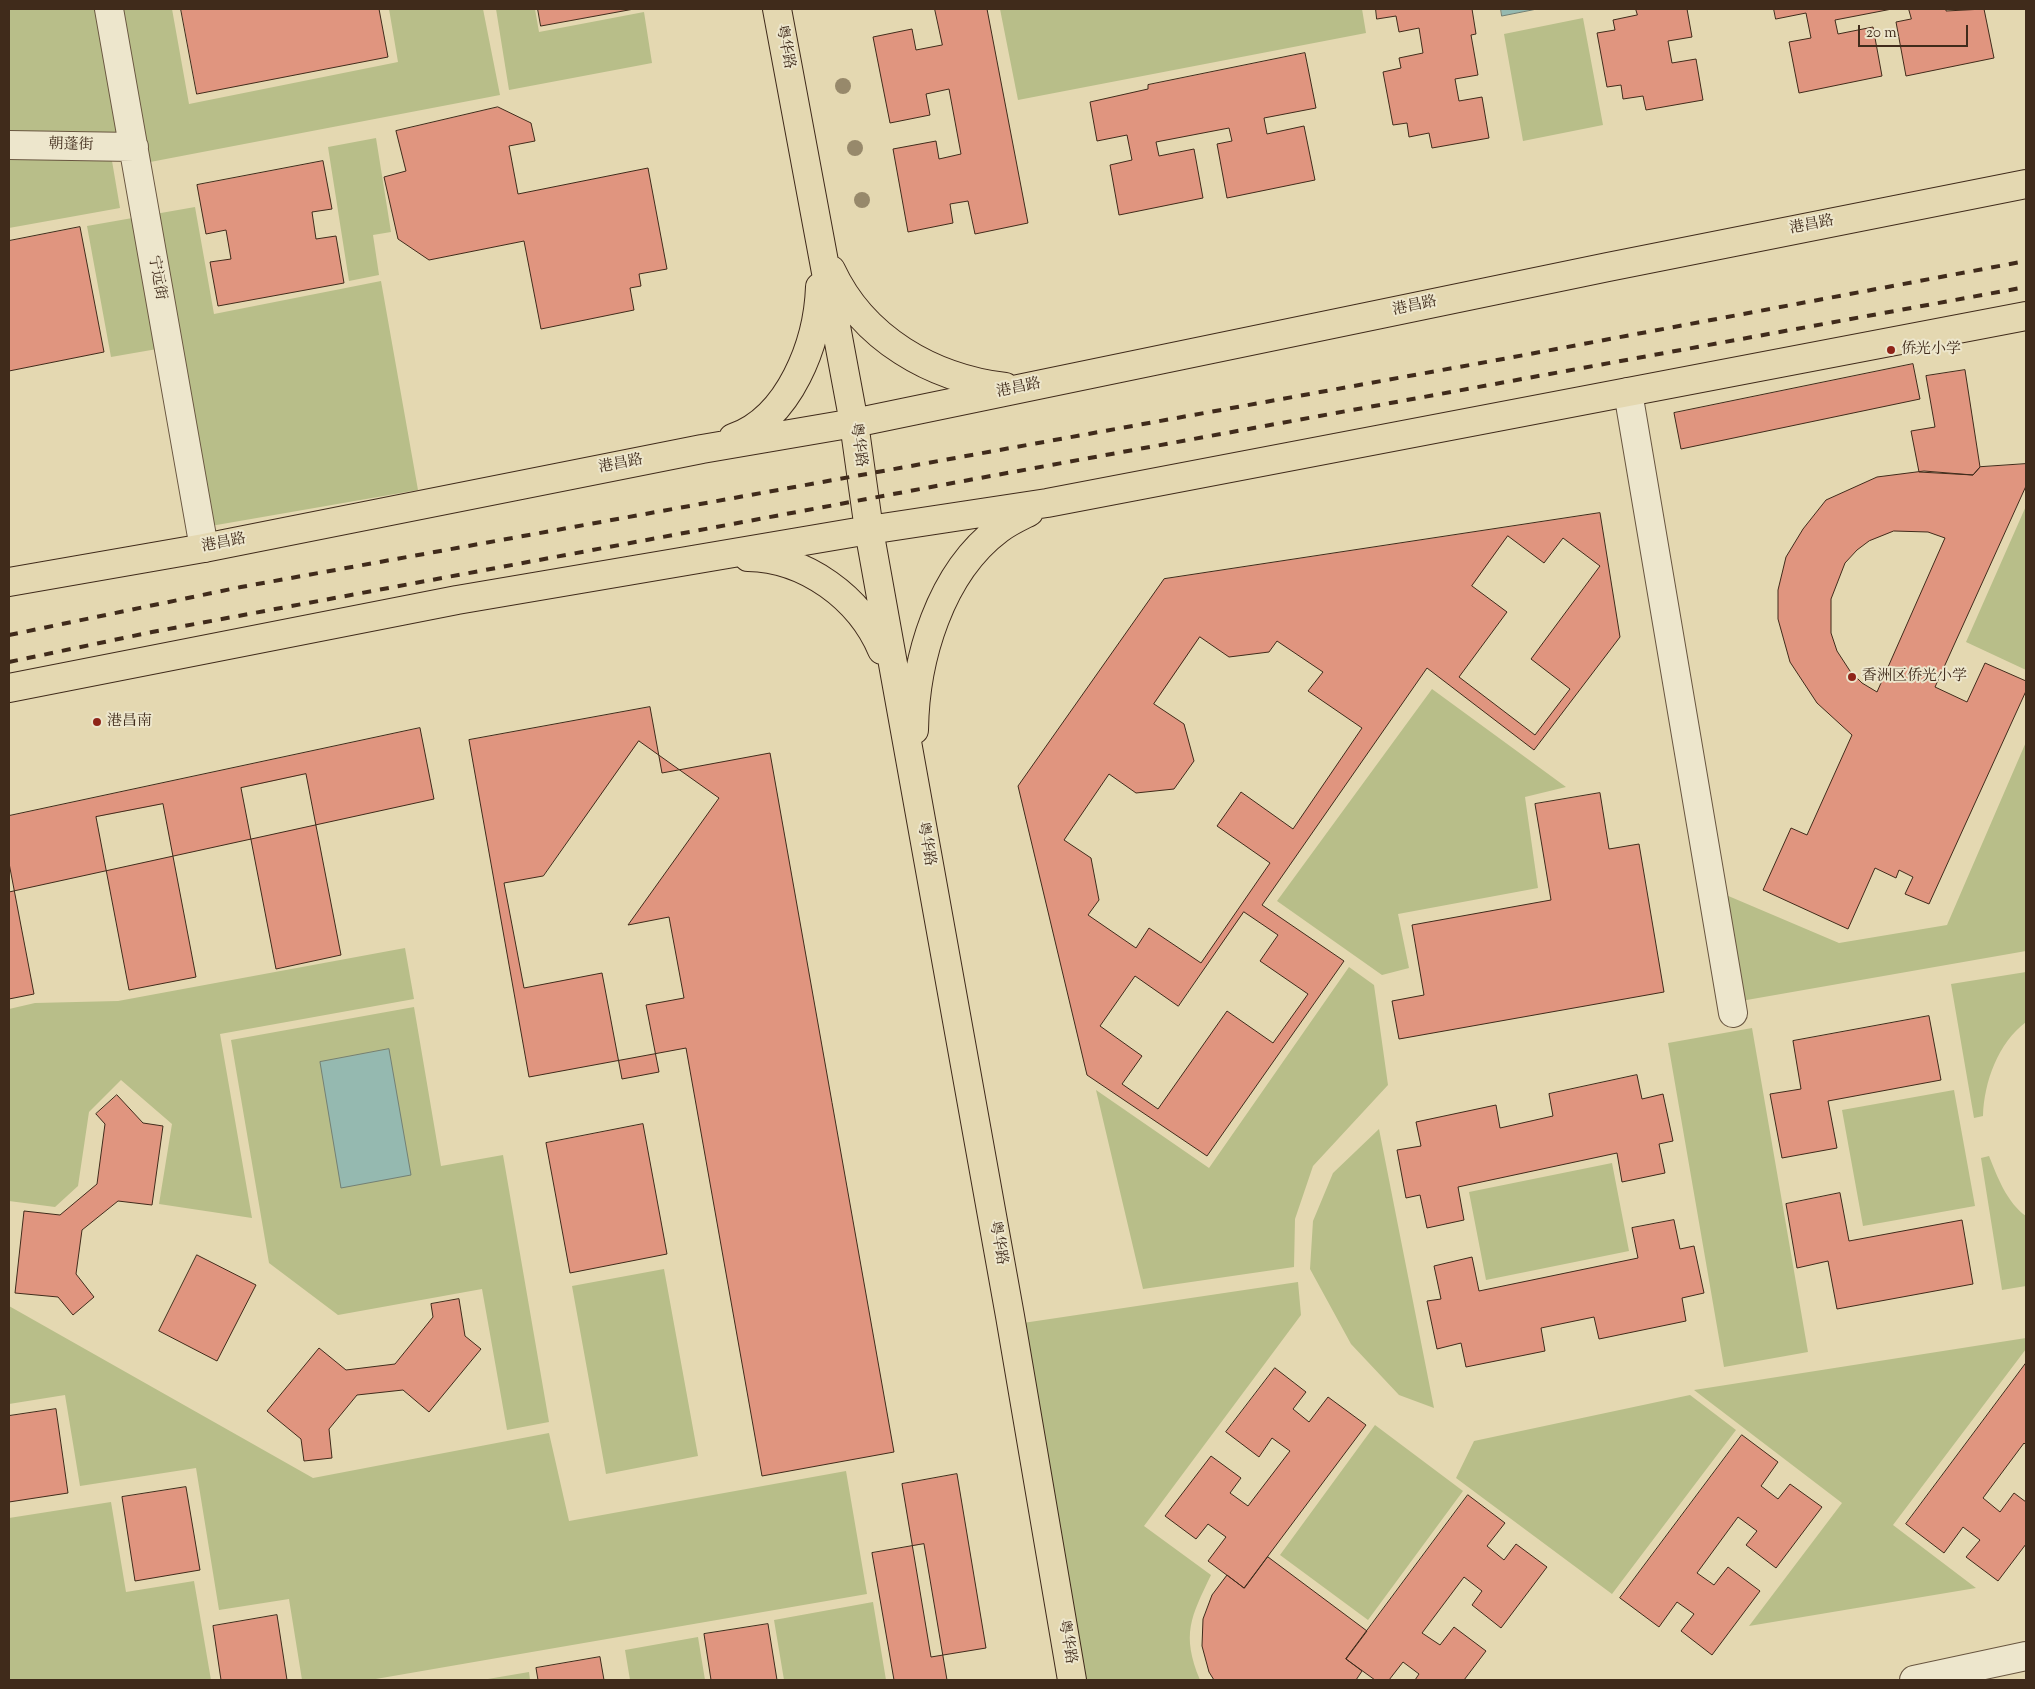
<!DOCTYPE html>
<html>
<head>
<meta charset="utf-8">
<style>
  body { margin:0 }
  #map { position:relative; width:2035px; height:1689px; overflow:hidden; background:#e4d8b1; font-family:"Sorts Mill Goudy",serif }
  canvas { display:block }
  .frame { position:absolute; inset:0; border:10px solid #402b1b; pointer-events:none }
  .scale { position:absolute; left:1858px; top:25px; width:110px; height:22px; box-sizing:border-box; border:2px solid #402b1b; border-top:0; padding-left:6px; font-size:15px; line-height:18px; white-space:nowrap; color:#402b1b; -webkit-text-stroke:4px #ede6cc; paint-order:stroke }
</style>
</head>
<body>
<div id="map">
<canvas width="2035" height="1689"></canvas>
<div class="frame"></div>
<div class="scale">20 m</div>
</div>
<script>
const context = document.querySelector('canvas').getContext('2d');
context.lineJoin = 'round';
function fillPath(path, color) { context.fillStyle = color; context.fill(path, 'evenodd'); }
function trace(path, color, width, dash) { context.strokeStyle = color; context.lineWidth = width; context.lineCap = dash ? 'butt' : 'round'; context.setLineDash(dash || []); context.stroke(path); }
function drawText(font, color, halo, rows, align = 'center') {
  context.font = font + ' "Sorts Mill Goudy","Noto Serif SC",serif'; context.lineWidth = 4; context.setLineDash([]); context.textBaseline = 'middle'; context.strokeStyle = halo; context.fillStyle = color; for (const [text, x, y, turn = 0] of rows) {
    context.save(); context.translate(x, y); context.rotate((+turn || 0) * Math.PI / 180); context.textAlign = isNaN(turn) ? turn : align; if (halo) context.strokeText(text, 0, 0); context.fillText(text, 0, 0); context.restore();
  }
}
const green = new Path2D(`
  M 9,9 L 100,9 L 122,137 L 9,131 Z
  M 118,9 L 172,9 L 189,104 L 398,62 L 389,9 L 483,9 L 500,95 L 145,163 Z
  M 496,9 L 535,9 L 539,32 L 644,12 L 652,63 L 509,90 Z
  M 1000,9 L 1362,9 L 1366,33 L 1018,100 Z
  M 1583,18 L 1603,125 L 1523,141 L 1504,34 Z
  M 376,138 L 391,232 L 373,235 L 379,275 L 349,281 L 328,147 Z
  M 9,159 L 112,161 L 120,208 L 9,228 Z
  M 195,207 L 214,314 L 381,281 L 418,490 L 205,527 L 180,345 L 111,357 L 87,226 Z
  M 2026,506 L 2026,670 L 1966,642 Z
  M 1432,689 L 1566,787 L 1525,797 L 1538,888 L 1398,914 L 1409,968 L 1382,975 L 1277,901 Z
  M 2026,742 L 2026,951 L 1741,1001 L 1726,895 L 1839,943 L 1947,925 Z
  M 405,948 L 414,999 L 220,1034 L 252,1218 L 159,1204 L 172,1124 L 121,1080 L 89,1112 L 78,1186 L 55,1207 L 9,1201 L 9,1009 L 35,1003 L 118,1001 Z
  M 1349,967 L 1374,985 L 1388,1085 L 1313,1166 L 1295,1219 L 1294,1267 L 1143,1289 L 1096,1090 L 1209,1168 Z
  M 2026,972 L 2026,1022 C 1998,1043 1984,1082 1983,1116 L 1974,1118 L 1951,984 Z
  M 414,1007 L 441,1166 L 503,1155 L 549,1422 L 507,1430 L 482,1289 L 338,1315 L 269,1263 L 231,1040 Z
  M 1752,1028 L 1808,1352 L 1724,1367 L 1668,1043 Z
  M 1954,1090 L 1975,1206 L 1863,1226 L 1842,1110 Z
  M 1379,1129 L 1434,1408 L 1399,1395 L 1351,1344 L 1310,1269 L 1313,1221 L 1333,1173 Z
  M 1989,1156 C 1997,1176 2007,1203 2026,1216 L 2026,1286 L 2002,1290 L 1981,1158 Z
  M 1612,1163 L 1629,1251 L 1486,1280 L 1469,1192 Z
  M 664,1269 L 698,1456 L 606,1474 L 572,1286 Z
  M 1298,1282 L 1301,1315 L 1144,1526 L 1211,1575 C 1191,1617 1181,1634 1200,1680 L 1083,1680 L 1023,1323 Z
  M 9,1306 L 313,1478 L 549,1433 L 569,1521 L 846,1471 L 867,1594 L 370,1680 L 302,1680 L 289,1599 L 219,1610 L 196,1468 L 80,1486 L 65,1395 L 9,1404 Z
  M 2026,1338 L 2026,1349 L 1893,1525 L 1976,1588 L 1749,1626 L 1842,1503 L 1694,1390 Z
  M 1690,1395 L 1736,1430 L 1612,1594 L 1456,1478 L 1474,1441 Z
  M 1375,1425 L 1463,1491 L 1368,1620 L 1280,1555 Z
  M 111,1502 L 126,1592 L 194,1581 L 211,1680 L 9,1680 L 9,1518 Z
  M 873,1602 L 886,1680 L 784,1680 L 774,1620 Z
  M 698,1637 L 705,1680 L 630,1680 L 625,1650 Z
  M 529,1672 L 530,1680 L 482,1680 Z`);
const water = new Path2D(`
  M 1501,9 L 1537,9 L 1502,16 Z
  M 389,1049 L 411,1175 L 341,1188 L 320,1062 Z`);
const building = new Path2D(`
  M 181,9 L 379,9 L 388,57 L 197,94 Z
  M 538,9 L 634,9 L 541,26 Z
  M 935,9 L 987,9 L 1028,223 L 975,234 L 968,201 L 950,204 L 953,223 L 908,232 L 893,149 L 936,141 L 939,159 L 961,154 L 949,89 L 926,94 L 930,115 L 890,123 L 873,37 L 912,29 L 916,50 L 942,45 Z
  M 1376,9 L 1472,9 L 1476,34 L 1471,35 L 1478,75 L 1455,79 L 1459,101 L 1482,97 L 1489,138 L 1432,148 L 1429,133 L 1409,137 L 1407,123 L 1393,125 L 1383,72 L 1401,68 L 1399,58 L 1423,53 L 1419,28 L 1399,32 L 1396,16 L 1377,19 Z
  M 1636,9 L 1687,9 L 1692,37 L 1668,41 L 1672,63 L 1696,59 L 1703,100 L 1646,110 L 1643,96 L 1623,99 L 1621,85 L 1607,87 L 1597,33 L 1615,30 L 1613,20 L 1637,15 Z
  M 1774,9 L 1892,9 L 1835,20 L 1838,34 L 1873,27 L 1882,76 L 1799,93 L 1789,42 L 1811,38 L 1806,13 L 1776,19 Z
  M 1909,9 L 1946,9 L 1946,11 L 1984,9 L 1994,58 L 1906,76 L 1896,22 L 1911,19 Z
  M 1305,53 L 1316,108 L 1264,118 L 1267,134 L 1304,126 L 1315,180 L 1227,198 L 1217,144 L 1232,141 L 1229,128 L 1156,142 L 1159,156 L 1194,149 L 1203,198 L 1119,215 L 1110,165 L 1132,160 L 1127,135 L 1097,141 L 1090,102 L 1148,89 L 1148,85 Z
  M 498,107 L 531,123 L 535,141 L 509,146 L 518,194 L 648,168 L 667,269 L 639,274 L 641,286 L 630,288 L 634,310 L 541,329 L 524,241 L 429,260 L 398,239 L 384,177 L 406,171 L 396,131 Z
  M 323,161 L 332,209 L 312,212 L 316,239 L 336,236 L 344,283 L 218,306 L 210,262 L 231,259 L 226,230 L 206,234 L 197,185 Z
  M 80,227 L 104,352 L 9,371 L 9,241 Z
  M 1913,364 L 1920,399 L 1681,449 L 1674,413 Z
  M 1965,370 L 1980,467 L 1973,475 L 1919,472 L 1911,431 L 1935,427 L 1926,376 Z
  M 2026,464 L 2026,486 L 1935,687 L 1967,702 L 1985,663 L 2026,681 L 2026,691 L 1929,904 L 1905,894 L 1913,877 L 1899,870 L 1896,878 L 1875,868 L 1848,929 L 1763,890 L 1791,828 L 1807,835 L 1852,735 L 1817,703 L 1790,662 L 1778,619 L 1778,590 L 1786,557 L 1803,529 L 1826,500 L 1877,477 L 1924,471 L 1973,475 L 1980,467 ZM 1894,531 L 1928,532 L 1945,538 L 1877,692 L 1862,683 L 1850,671 L 1837,651 L 1831,633 L 1831,599 L 1845,563 L 1857,550 L 1869,541 Z
  M 1600,513 L 1620,637 L 1534,750 L 1427,668 L 1262,905 L 1344,961 L 1207,1156 L 1087,1075 L 1018,786 L 1164,579 Z
  M 1508,536 L 1544,563 L 1563,538 L 1600,566 L 1531,659 L 1570,689 L 1535,735 L 1459,677 L 1507,612 L 1472,586 Z
  M 1200,637 L 1229,657 L 1269,652 L 1277,641 L 1323,672 L 1308,691 L 1362,728 L 1293,829 L 1241,792 L 1217,826 L 1270,863 L 1201,963 L 1149,928 L 1136,948 L 1088,915 L 1099,900 L 1091,858 L 1064,840 L 1109,774 L 1136,793 L 1174,789 L 1194,761 L 1184,724 L 1154,704 Z
  M 650,707 L 662,773 L 770,753 L 894,1452 L 762,1476 L 686,1048 L 529,1077 L 469,740 Z
  M 420,728 L 434,799 L 9,892 L 9,816 Z
  M 639,741 L 719,798 L 628,925 L 669,917 L 684,998 L 646,1005 L 659,1072 L 622,1079 L 602,973 L 524,988 L 504,883 L 543,876 Z
  M 306,774 L 341,955 L 276,969 L 241,788 Z
  M 1600,793 L 1609,849 L 1639,844 L 1664,992 L 1399,1039 L 1392,1001 L 1424,995 L 1412,925 L 1551,900 L 1535,804 Z
  M 163,804 L 196,977 L 129,990 L 96,817 Z
  M 9,863 L 34,994 L 9,999 Z
  M 1244,912 L 1278,935 L 1260,961 L 1308,994 L 1273,1043 L 1227,1011 L 1158,1109 L 1122,1084 L 1142,1056 L 1100,1026 L 1135,976 L 1178,1006 Z
  M 1929,1016 L 1941,1080 L 1828,1101 L 1837,1148 L 1782,1158 L 1770,1094 L 1801,1089 L 1793,1041 Z
  M 1637,1075 L 1642,1099 L 1663,1094 L 1673,1141 L 1659,1144 L 1665,1173 L 1622,1182 L 1617,1153 L 1458,1187 L 1464,1220 L 1427,1228 L 1420,1195 L 1406,1198 L 1397,1150 L 1421,1146 L 1416,1122 L 1496,1105 L 1500,1128 L 1553,1116 L 1549,1094 Z
  M 117,1095 L 143,1123 L 163,1126 L 152,1205 L 118,1201 L 82,1230 L 76,1274 L 94,1297 L 73,1315 L 58,1297 L 15,1293 L 24,1211 L 60,1215 L 97,1184 L 105,1124 L 96,1114 Z
  M 643,1124 L 667,1254 L 570,1273 L 546,1143 Z
  M 1840,1193 L 1849,1241 L 1962,1220 L 1973,1284 L 1837,1309 L 1828,1261 L 1797,1268 L 1786,1204 Z
  M 1674,1220 L 1680,1249 L 1694,1246 L 1704,1293 L 1682,1298 L 1686,1321 L 1599,1339 L 1594,1317 L 1541,1328 L 1545,1351 L 1466,1367 L 1461,1343 L 1437,1349 L 1427,1301 L 1441,1299 L 1434,1266 L 1472,1257 L 1479,1291 L 1638,1258 L 1632,1228 Z
  M 197,1255 L 256,1285 L 217,1361 L 159,1331 Z
  M 459,1299 L 465,1336 L 481,1349 L 429,1412 L 403,1390 L 357,1395 L 329,1429 L 332,1458 L 304,1461 L 301,1439 L 267,1411 L 319,1348 L 346,1370 L 395,1364 L 433,1317 L 431,1304 Z
  M 2026,1363 L 2026,1445 L 2024,1443 L 1983,1498 L 2000,1512 L 2014,1493 L 2026,1502 L 2026,1544 L 1998,1581 L 1966,1557 L 1980,1540 L 1963,1527 L 1944,1553 L 1906,1524 Z
  M 1275,1368 L 1306,1392 L 1293,1409 L 1309,1422 L 1328,1397 L 1366,1425 L 1244,1588 L 1208,1561 L 1226,1537 L 1208,1524 L 1196,1539 L 1165,1516 L 1211,1456 L 1241,1478 L 1230,1493 L 1248,1506 L 1290,1451 L 1272,1438 L 1259,1457 L 1226,1432 Z
  M 56,1409 L 68,1493 L 9,1502 L 9,1416 Z
  M 1742,1435 L 1778,1462 L 1761,1486 L 1778,1499 L 1790,1484 L 1822,1507 L 1776,1568 L 1746,1545 L 1757,1531 L 1738,1517 L 1697,1573 L 1714,1585 L 1728,1567 L 1760,1591 L 1712,1655 L 1681,1631 L 1694,1614 L 1677,1602 L 1659,1627 L 1620,1598 Z
  M 957,1474 L 986,1648 L 931,1657 L 902,1484 Z
  M 186,1487 L 200,1570 L 135,1581 L 122,1497 Z
  M 1468,1495 L 1505,1523 L 1487,1546 L 1504,1560 L 1516,1544 L 1547,1567 L 1501,1628 L 1472,1605 L 1482,1591 L 1464,1577 L 1422,1633 L 1440,1645 L 1454,1627 L 1486,1651 L 1464,1680 L 1415,1680 L 1419,1674 L 1403,1662 L 1389,1680 L 1375,1680 L 1346,1659 Z
  M 924,1544 L 947,1680 L 894,1680 L 872,1553 Z
  M 1268,1557 L 1367,1631 L 1346,1659 L 1362,1671 L 1356,1680 L 1214,1680 L 1209,1672 L 1202,1646 L 1203,1619 L 1212,1595 L 1227,1575 L 1244,1588 Z
  M 277,1615 L 287,1680 L 221,1680 L 213,1626 Z
  M 768,1624 L 777,1680 L 711,1680 L 704,1634 Z
  M 600,1657 L 604,1680 L 538,1680 L 536,1668 Z`);
const minor = new Path2D(`
  M 109,9 L 204,548
  M 9,145 L 134,147
  M 1628,392 L 1733,1013
  M 1914,1680 L 2026,1656`);
const major = new Path2D(`
  M 777,9 L 854,423 L 869,530 L 1010,1316 L 1072,1680
  M 831,270 C 863,339 932,378 1005,387
  M 733,438 C 790,418 818,343 820,287
  M 748,557 C 806,558 860,598 882,650
  M 9,582 L 204,548 L 702,449 L 854,423 L 1608,267 L 2026,184
  M 9,688 L 457,600 L 869,530 L 1047,503 L 2026,316
  M 914,730 C 915,659 940,573 999,529 C 1008,522 1019,517 1029,512`);
const rail = new Path2D(`
  M 9,635 L 241,587 L 1503,359 L 2026,261
  M 9,662 L 152,632 L 958,482 L 2026,287`);
const trees = [
  [843,86],
  [855,148],
  [862,200]
];
const markers = [
  [1891,350,5,"#8f2418"],
  [1852,677,5,"#8f2418"],
  [97,722,5,"#8f2418"]
];
const streetNames = [
  ["粤华路",784,47,79],
  ["朝蓬街",71,146,1],
  ["港昌路",1812,226,-11],
  ["宁远街",156,278,80],
  ["港昌路",1415,307,-12],
  ["港昌路",1019,389,-12],
  ["粤华路",857,445,82],
  ["港昌路",621,465,-11],
  ["港昌路",224,544,-11],
  ["粤华路",925,844,80],
  ["粤华路",997,1243,80],
  ["粤华路",1066,1642,80]
];
const poiNames = [
  ["侨光小学",1901,350],
  ["香洲区侨光小学",1862,677],
  ["港昌南",107,722]
];
fillPath(green, '#b8be89');
fillPath(water, '#95b9b0');
trace(water, '#738074', 1);
fillPath(building, '#e0957f');
trace(building, '#402b1b', 1);
trace(minor, '#695640', 30);
trace(major, '#402b1b', 30);
trace(minor, '#ede6cc', 28);
trace(major, '#e4d8b1', 28);
trace(rail, '#402b1b', 4, [9, 9]);
context.fillStyle = '#97896b';
for (const [x, y] of trees) { context.beginPath(); context.arc(x, y, 8, 0, 2 * Math.PI); context.fill(); }
for (const [x, y, r, color] of markers) { const dot = new Path2D(); dot.arc(x, y, r, 0, 2 * Math.PI); context.fillStyle = color; context.fill(dot); trace(dot, '#ede6cc', 2); }
drawText('15px', '#402b1b', '#ede6cc', streetNames);
drawText('15px', '#402b1b', '#ede6cc', poiNames, 'left');
</script>
</body>
</html>
